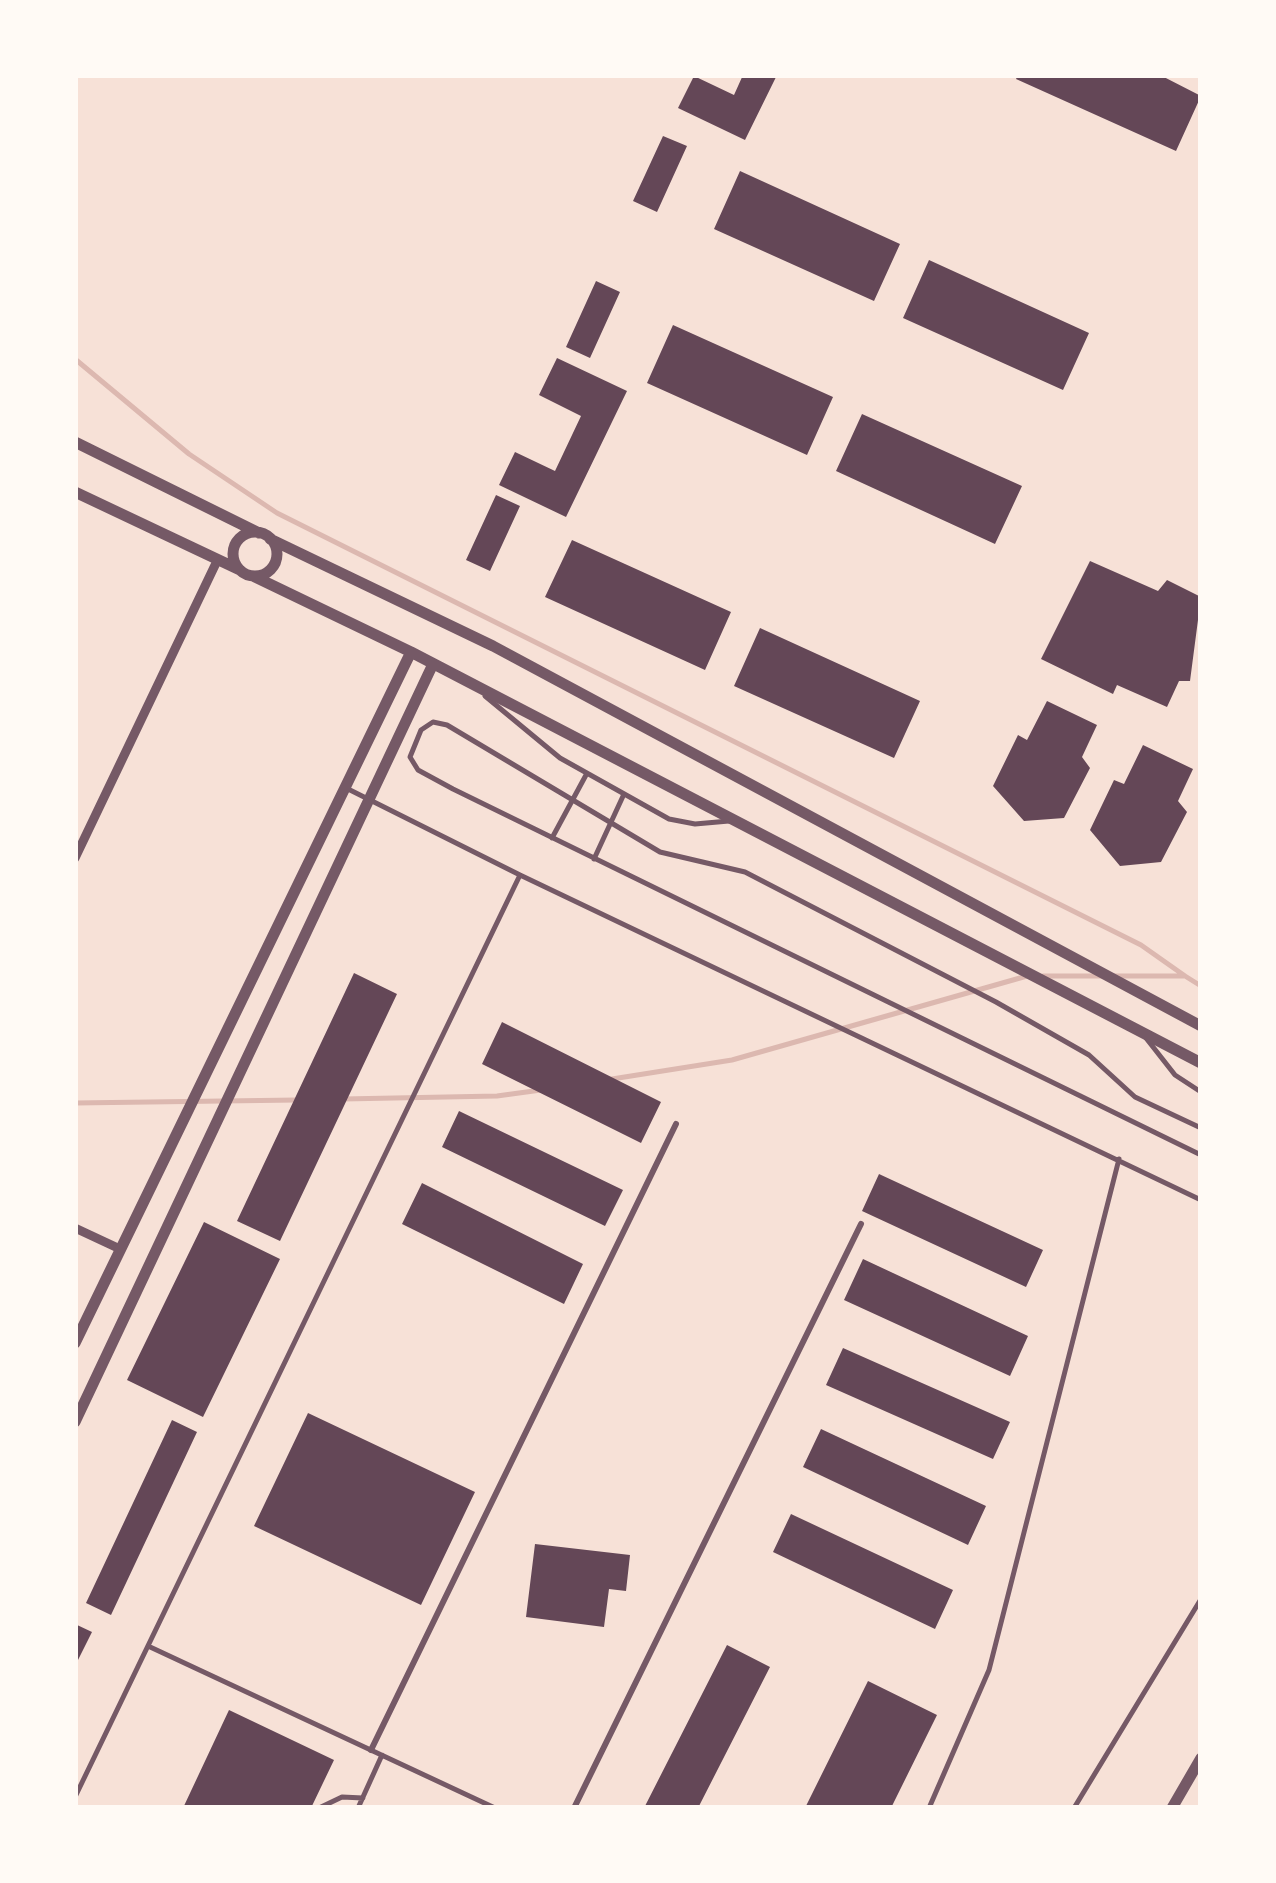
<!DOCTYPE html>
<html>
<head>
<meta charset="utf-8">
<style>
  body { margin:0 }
  #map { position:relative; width:1276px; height:1883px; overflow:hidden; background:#f7e1d7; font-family:"DM Sans",sans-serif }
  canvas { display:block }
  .frame { position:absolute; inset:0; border:78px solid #fffaf5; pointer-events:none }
</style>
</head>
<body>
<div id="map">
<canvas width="1276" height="1883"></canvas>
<div class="frame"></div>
</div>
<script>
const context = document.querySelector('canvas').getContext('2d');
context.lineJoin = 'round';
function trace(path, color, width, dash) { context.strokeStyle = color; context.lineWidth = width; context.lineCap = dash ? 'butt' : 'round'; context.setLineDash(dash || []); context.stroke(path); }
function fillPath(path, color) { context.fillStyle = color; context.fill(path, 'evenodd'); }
const stream = new Path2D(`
  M 75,359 L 189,454 L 277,513 L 1141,945 L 1185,976
  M 1043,976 L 1102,976
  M 1113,976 L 1185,976 L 1201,986
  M 612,1079 L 732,1060 L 1027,976
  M 343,1099 L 497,1096 L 541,1090
  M 75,1103 L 297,1100`);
const building = new Path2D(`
  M 743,75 L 777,75 L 745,140 L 678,108 L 694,76 L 734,95 Z
  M 1018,75 L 1160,75 L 1201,96 L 1176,151 L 1016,79 Z
  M 663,136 L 687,146 L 657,212 L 633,201 Z
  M 740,171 L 900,244 L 874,301 L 714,229 Z
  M 929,260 L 1089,333 L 1063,390 L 903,318 Z
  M 596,281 L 620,292 L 590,358 L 566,347 Z
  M 673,325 L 833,397 L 807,455 L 647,383 Z
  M 557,358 L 627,391 L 566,517 L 499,485 L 515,452 L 555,471 L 581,416 L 539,395 Z
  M 862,414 L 1022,486 L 995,544 L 836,471 Z
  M 496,495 L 520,506 L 490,571 L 466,560 Z
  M 572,540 L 731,612 L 705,670 L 545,597 Z
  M 1090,561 L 1158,591 L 1167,580 L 1201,597 L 1190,681 L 1179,681 L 1167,707 L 1117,685 L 1113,694 L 1041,659 Z
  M 760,628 L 920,701 L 894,758 L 734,686 Z
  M 1047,701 L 1097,725 L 1082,757 L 1090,768 L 1064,818 L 1024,821 L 993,786 L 1018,735 L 1027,740 Z
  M 1143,745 L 1193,769 L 1178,801 L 1187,812 L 1161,862 L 1120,866 L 1090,830 L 1114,780 L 1124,784 Z
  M 354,973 L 397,994 L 280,1241 L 237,1221 Z
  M 502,1022 L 661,1102 L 641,1143 L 482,1064 Z
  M 459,1111 L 623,1190 L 605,1226 L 442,1147 Z
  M 879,1174 L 1043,1250 L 1026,1287 L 862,1211 Z
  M 422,1183 L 583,1264 L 564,1304 L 402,1224 Z
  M 204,1222 L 280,1259 L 203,1417 L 127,1380 Z
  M 863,1259 L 1028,1336 L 1010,1376 L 844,1300 Z
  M 843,1348 L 1010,1422 L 993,1459 L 826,1385 Z
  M 308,1413 L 475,1492 L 421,1605 L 254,1526 Z
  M 172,1420 L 197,1432 L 111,1615 L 86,1603 Z
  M 821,1429 L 986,1506 L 968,1545 L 803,1467 Z
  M 791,1514 L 953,1590 L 935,1629 L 773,1552 Z
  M 535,1544 L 630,1555 L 626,1591 L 609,1589 L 604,1627 L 526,1617 Z
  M 75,1624 L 92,1632 L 75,1666 Z
  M 727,1645 L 770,1667 L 698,1808 L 644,1808 Z
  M 868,1681 L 937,1715 L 891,1808 L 805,1808 Z
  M 229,1710 L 334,1760 L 311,1808 L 183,1808 Z`);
const service = new Path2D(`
  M 485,696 L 560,758 L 669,819 L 695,824 L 729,821
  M 348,789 L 520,875
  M 552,838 L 586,775
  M 594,859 L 624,794
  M 1146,1038 L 1175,1075 L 1201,1092
  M 1201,1128 L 1135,1097 L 1089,1055 L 996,1002 L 745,872 L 660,852 L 447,725 L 433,722 L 421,730 L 410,757 L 418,770 L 453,789 L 1201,1155
  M 148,1646 L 495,1808
  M 75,1797 L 520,875 L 1201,1200
  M 319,1808 L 342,1797 L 363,1798
  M 358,1808 L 382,1755
  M 929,1808 L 989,1670 L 1119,1159
  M 1074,1808 L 1201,1599`);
const pedestrian = new Path2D(`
  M 371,1750 L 676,1124
  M 574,1808 L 861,1224`);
const minor = new Path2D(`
  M 75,858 L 217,561
  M 75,1228 L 120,1249`);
const tertiary = new Path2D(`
  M 75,442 L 259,533
  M 75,492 L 240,570
  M233 554a22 22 0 1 1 44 0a22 22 0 1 1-44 0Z
  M 270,539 L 493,646 L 1201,1026
  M 253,576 L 411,652 L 1201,1063
  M 75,1343 L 411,652
  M 75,1422 L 433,664
  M 1172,1808 L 1201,1758`);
trace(stream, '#dcb8b0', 5);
fillPath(building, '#644757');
trace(service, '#755966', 5);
trace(pedestrian, '#755966', 6);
trace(minor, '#755966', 9);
trace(tertiary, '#755966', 11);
</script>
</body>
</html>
